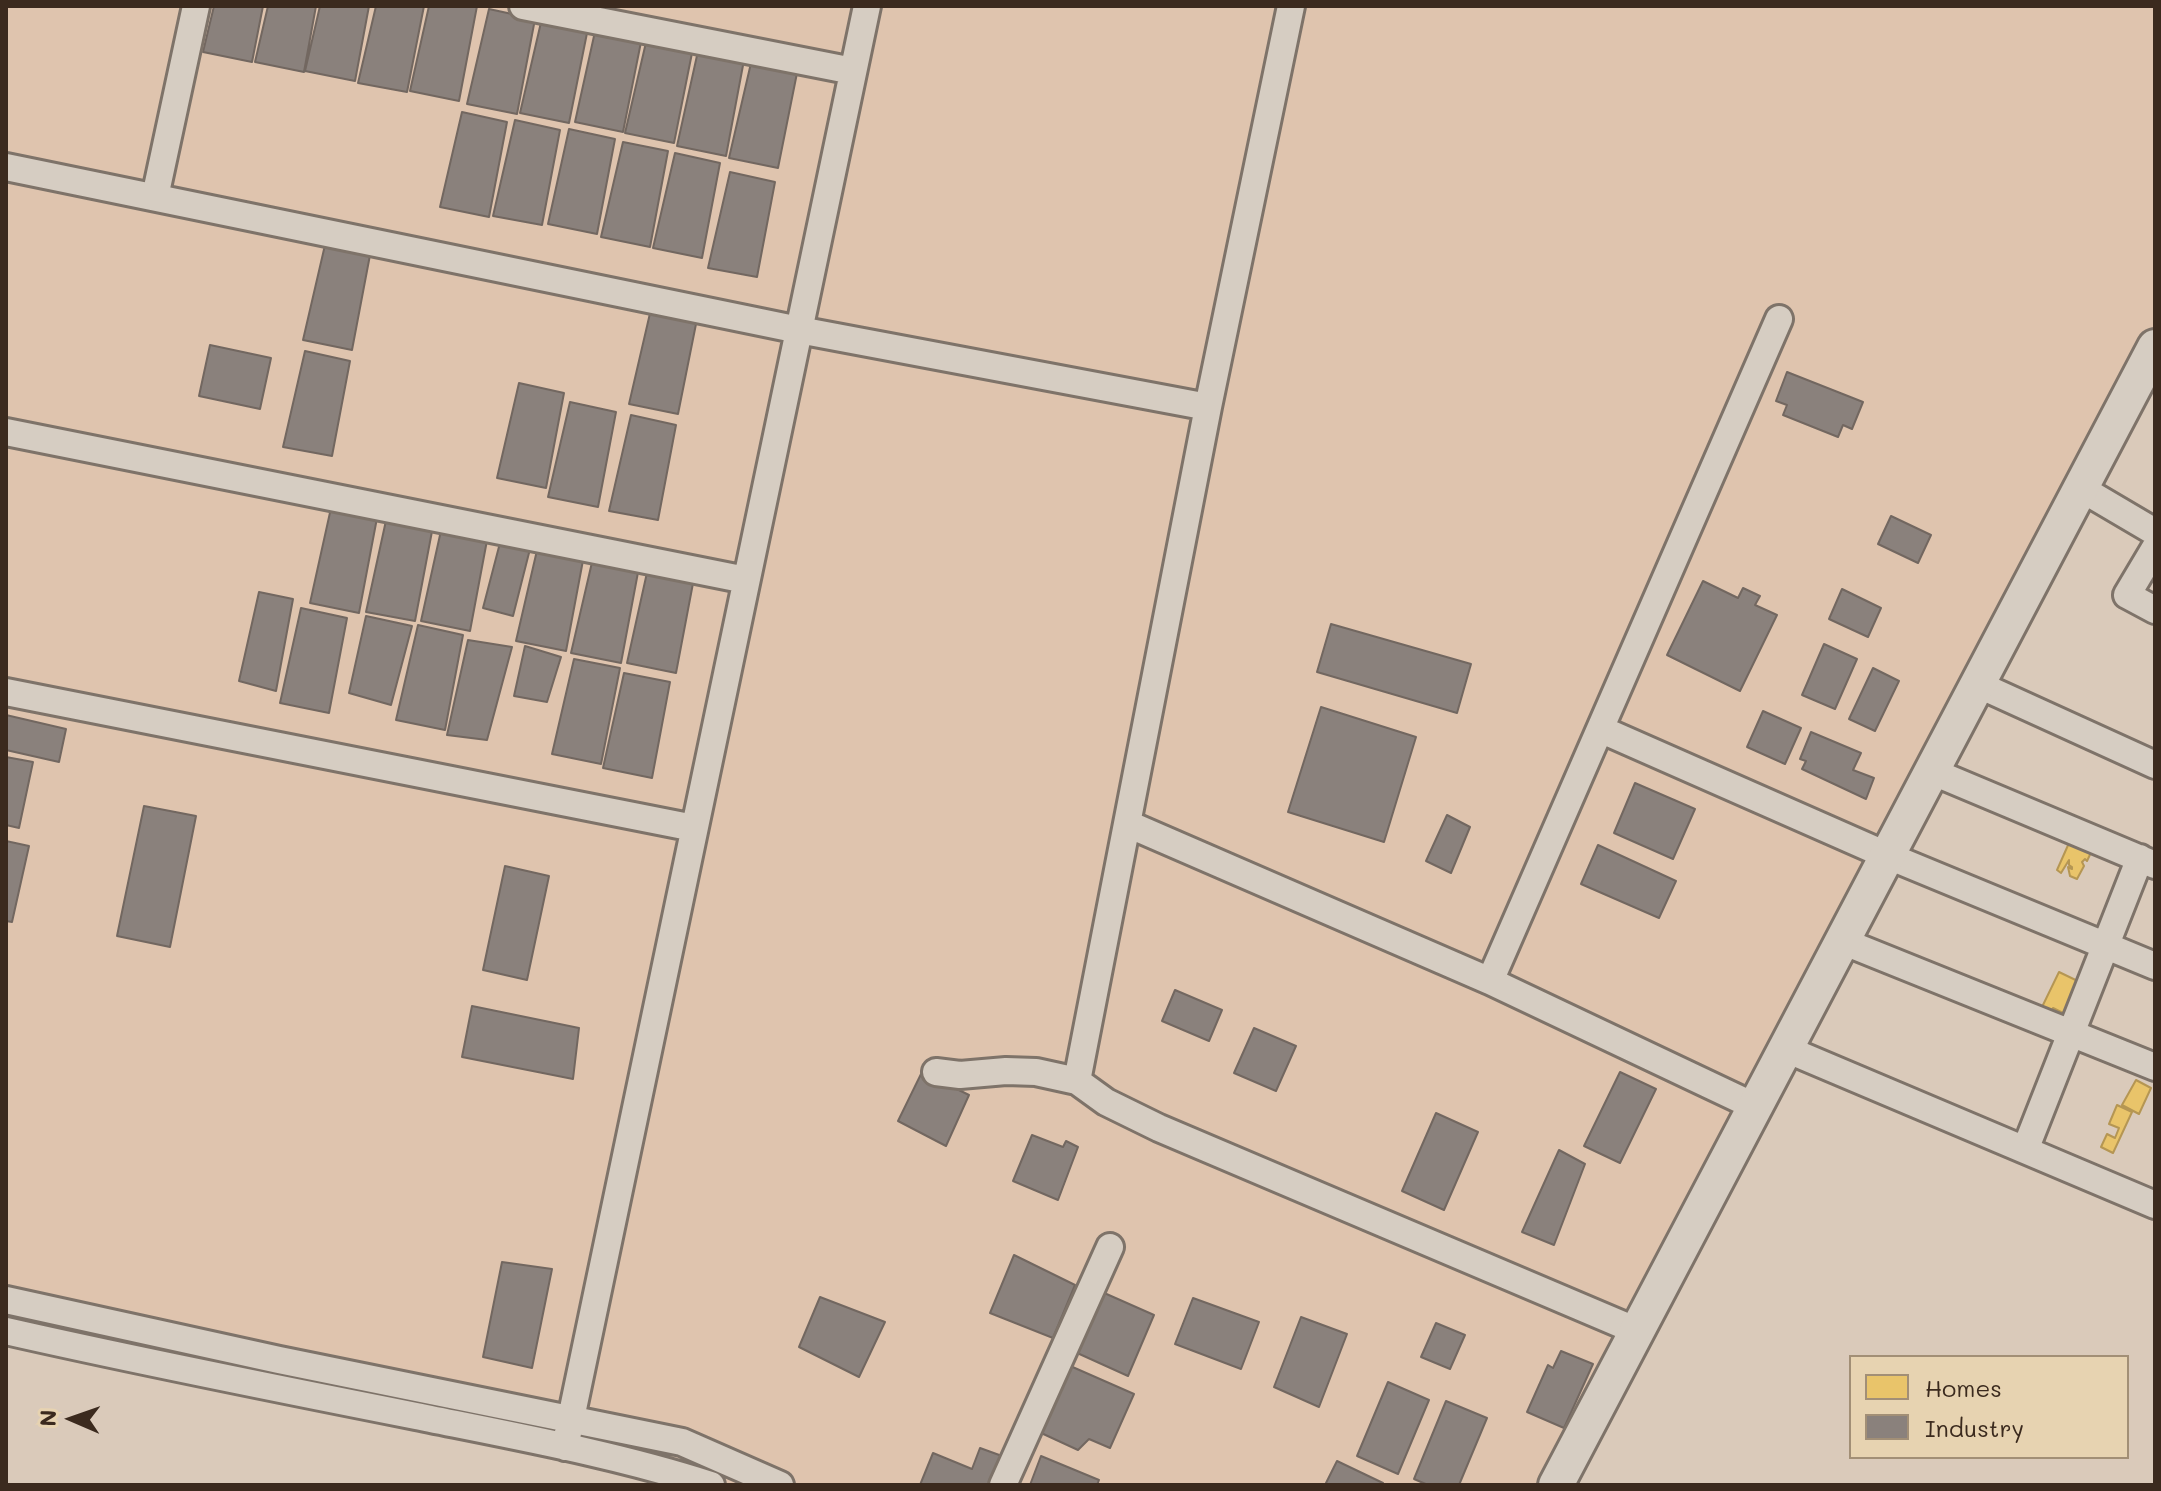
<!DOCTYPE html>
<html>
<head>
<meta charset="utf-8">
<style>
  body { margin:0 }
  #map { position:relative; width:2161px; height:1491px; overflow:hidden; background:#dacaba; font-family:Mali,sans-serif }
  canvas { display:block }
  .frame { position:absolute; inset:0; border:8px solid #3b2a1e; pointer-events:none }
  .legend { position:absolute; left:1849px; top:1355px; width:280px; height:104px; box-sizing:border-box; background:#e7d3b1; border:2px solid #a28f76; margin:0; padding:10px 14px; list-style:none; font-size:24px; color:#3b2a1e }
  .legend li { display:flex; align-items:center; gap:16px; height:40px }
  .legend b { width:40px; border:2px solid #a28f76 }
  .north { position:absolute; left:32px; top:1379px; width:80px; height:80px; -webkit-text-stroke:6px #e7d3b1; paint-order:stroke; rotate:272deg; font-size:22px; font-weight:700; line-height:32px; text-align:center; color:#3b2a1e }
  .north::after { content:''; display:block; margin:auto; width:28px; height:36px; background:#3b2a1e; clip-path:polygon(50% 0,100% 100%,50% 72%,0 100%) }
</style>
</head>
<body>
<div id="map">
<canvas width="2161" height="1491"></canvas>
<div class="frame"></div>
<ul class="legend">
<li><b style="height:22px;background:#e9c46a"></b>Homes</li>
<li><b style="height:22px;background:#8a817c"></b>Industry</li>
</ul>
<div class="north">N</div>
</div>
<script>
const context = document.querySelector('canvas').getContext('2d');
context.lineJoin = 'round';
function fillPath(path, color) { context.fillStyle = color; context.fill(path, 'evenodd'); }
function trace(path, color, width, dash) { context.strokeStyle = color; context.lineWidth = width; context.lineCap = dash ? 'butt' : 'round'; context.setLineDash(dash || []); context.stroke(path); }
const built = new Path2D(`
  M 6,6 L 2155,6 L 2155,347 L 1556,1485 L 707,1485 L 6,1322 Z`);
const homes = new Path2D(`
  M 2073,834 L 2095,844 L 2087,861 L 2085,859 L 2082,862 L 2084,866 L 2077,879 L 2070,876 L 2068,867 L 2072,869 L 2072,867 L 2069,865 L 2069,860 L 2061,873 L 2057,870 Z
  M 2059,972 L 2086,985 L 2071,1017 L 2053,1008 L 2051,1012 L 2042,1007 Z
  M 2136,1080 L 2151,1088 L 2139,1114 L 2122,1105 Z
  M 2117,1105 L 2132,1112 L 2113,1153 L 2101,1147 L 2107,1134 L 2115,1138 L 2119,1128 L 2109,1124 Z`);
const industry = new Path2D(`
  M 214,6 L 263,6 L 252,62 L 203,52 Z
  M 268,6 L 316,6 L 304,72 L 255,62 Z
  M 320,6 L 369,6 L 355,81 L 305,71 Z
  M 376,6 L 424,6 L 407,92 L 358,83 Z
  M 429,6 L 477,6 L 459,101 L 410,91 Z
  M 489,9 L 535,19 L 517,114 L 467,104 Z
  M 542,18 L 588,28 L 569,123 L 520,113 Z
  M 596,27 L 642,37 L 623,132 L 575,122 Z
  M 647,38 L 693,48 L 674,143 L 625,133 Z
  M 698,51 L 744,60 L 726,156 L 677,146 Z
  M 751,63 L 797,73 L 778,168 L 729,158 Z
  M 462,112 L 507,122 L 489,217 L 440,207 Z
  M 515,120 L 560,130 L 542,225 L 493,216 Z
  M 569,129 L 615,139 L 597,234 L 548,224 Z
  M 623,142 L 668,151 L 650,247 L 601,237 Z
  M 675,153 L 720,163 L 702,258 L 653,248 Z
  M 730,172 L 775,182 L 757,277 L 708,268 Z
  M 325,245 L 370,255 L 352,350 L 303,340 Z
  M 651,309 L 697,319 L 678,414 L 629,404 Z
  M 210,345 L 271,358 L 260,409 L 199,396 Z
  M 305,351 L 350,361 L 332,456 L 283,447 Z
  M 1787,372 L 1863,402 L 1852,429 L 1843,425 L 1838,437 L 1783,415 L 1787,405 L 1776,401 Z
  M 519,383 L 564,393 L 546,488 L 497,478 Z
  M 570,402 L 616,412 L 598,507 L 548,497 Z
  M 631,415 L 676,425 L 658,520 L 609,511 Z
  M 331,508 L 377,518 L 359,613 L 310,603 Z
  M 387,516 L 433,526 L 415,621 L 366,612 Z
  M 1891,516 L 1931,535 L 1918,563 L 1878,544 Z
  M 442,526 L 488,535 L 470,631 L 421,621 Z
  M 501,539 L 531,545 L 513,616 L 483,608 Z
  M 538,546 L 584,555 L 566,651 L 516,641 Z
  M 593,558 L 639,567 L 621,663 L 571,653 Z
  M 648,568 L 694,578 L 676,673 L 627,663 Z
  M 1703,581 L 1738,598 L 1743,588 L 1760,596 L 1755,605 L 1777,615 L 1740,691 L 1667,655 Z
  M 1842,589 L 1881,608 L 1868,637 L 1829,619 Z
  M 259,592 L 293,599 L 276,691 L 239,681 Z
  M 301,608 L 347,618 L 329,713 L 280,703 Z
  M 366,616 L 412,626 L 391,705 L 349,693 Z
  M 1331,624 L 1471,664 L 1457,713 L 1317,672 Z
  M 418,625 L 463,635 L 445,730 L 396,720 Z
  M 468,640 L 512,647 L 487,740 L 447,735 Z
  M 1824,644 L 1857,659 L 1835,709 L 1802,695 Z
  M 525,646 L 561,657 L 547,702 L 514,696 Z
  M 574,659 L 620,668 L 601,764 L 552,754 Z
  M 1873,668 L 1899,681 L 1875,731 L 1849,719 Z
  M 624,673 L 670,682 L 652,778 L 603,768 Z
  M 1321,707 L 1416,737 L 1384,842 L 1288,812 Z
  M 1763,711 L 1801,728 L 1785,764 L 1747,747 Z
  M 6,715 L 66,729 L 59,762 L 6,750 Z
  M 1811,732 L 1861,753 L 1853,770 L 1874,778 L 1866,799 L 1802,769 L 1806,761 L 1800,759 Z
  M 6,757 L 33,762 L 19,828 L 6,825 Z
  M 1635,783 L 1695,809 L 1673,859 L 1614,833 Z
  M 144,806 L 196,816 L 170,947 L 117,936 Z
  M 1447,815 L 1470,827 L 1451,873 L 1426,861 Z
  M 6,841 L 29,846 L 12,922 L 6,921 Z
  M 1598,845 L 1676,881 L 1659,918 L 1581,884 Z
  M 505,866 L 549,876 L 527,980 L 483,970 Z
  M 1175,990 L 1222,1010 L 1209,1041 L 1162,1021 Z
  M 472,1006 L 579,1028 L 573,1079 L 462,1057 Z
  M 1254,1028 L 1296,1046 L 1276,1091 L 1234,1073 Z
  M 922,1072 L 969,1095 L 946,1146 L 898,1121 Z
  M 1620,1072 L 1656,1089 L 1620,1163 L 1584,1146 Z
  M 1436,1113 L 1478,1132 L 1444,1210 L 1402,1191 Z
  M 1032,1135 L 1063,1147 L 1066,1141 L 1078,1147 L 1058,1200 L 1013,1181 Z
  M 1559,1150 L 1585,1164 L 1554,1245 L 1522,1232 Z
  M 1014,1255 L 1075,1285 L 1053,1338 L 990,1313 Z
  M 502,1262 L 552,1269 L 532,1368 L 483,1357 Z
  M 1102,1292 L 1154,1315 L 1128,1376 L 1075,1352 Z
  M 820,1297 L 885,1322 L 859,1377 L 799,1347 Z
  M 1193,1298 L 1259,1322 L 1241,1369 L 1175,1344 Z
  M 1301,1317 L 1347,1334 L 1319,1407 L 1274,1387 Z
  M 1436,1323 L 1465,1335 L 1450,1369 L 1421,1357 Z
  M 1561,1351 L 1593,1364 L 1564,1428 L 1527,1412 L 1548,1365 L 1553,1368 Z
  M 1068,1365 L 1134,1394 L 1110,1448 L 1089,1439 L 1078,1450 L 1039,1432 Z
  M 1388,1382 L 1429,1400 L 1398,1474 L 1357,1456 Z
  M 1446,1401 L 1487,1418 L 1459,1485 L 1428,1485 L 1414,1479 Z
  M 980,1448 L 1002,1456 L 990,1485 L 920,1485 L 933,1453 L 972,1469 Z
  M 1041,1456 L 1099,1480 L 1097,1485 L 1030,1485 Z
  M 1337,1461 L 1383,1483 L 1382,1485 L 1325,1485 Z`);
const minor = new Path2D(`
  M 523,6 L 853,71
  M 6,167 L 799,330 L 1208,407
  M 155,197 L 196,6
  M 6,432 L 746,580
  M 2082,489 L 2155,532
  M 2155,548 L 2127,595 L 2155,610
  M 1977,684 L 2155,765
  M 6,692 L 694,828
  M 1600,729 L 1886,855 L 2155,966
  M 1931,771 L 2155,865
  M 1128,824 L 1490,981
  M 1842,941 L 2155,1067
  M 1786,1049 L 2155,1205
  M 936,1072 L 960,1075 L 1006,1071 L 1036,1072 L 1077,1081 L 1106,1102 L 1159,1128 L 1637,1331
  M 1077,1081 L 1208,407 L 1291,6
  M 1756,1107 L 1490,981 L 1779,319
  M 2025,1150 L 2140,858
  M 6,1300 L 279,1360 L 682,1442 L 780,1485
  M 6,1331 C 142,1362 279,1389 416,1416 C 514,1436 615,1454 711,1485
  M 565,1447 L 867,6
  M 1003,1485 L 1110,1247`);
const major = new Path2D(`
  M 1556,1485 L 2155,347`);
fillPath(built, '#dfc4ae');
fillPath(homes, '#e9c46a');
trace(homes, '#b59653', 2);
fillPath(industry, '#8a817c');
trace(industry, '#726760', 2);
trace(minor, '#7e7369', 32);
trace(major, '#7e7369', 40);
trace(minor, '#d6cdc2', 26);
trace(major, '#d6cdc2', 34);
</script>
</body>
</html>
